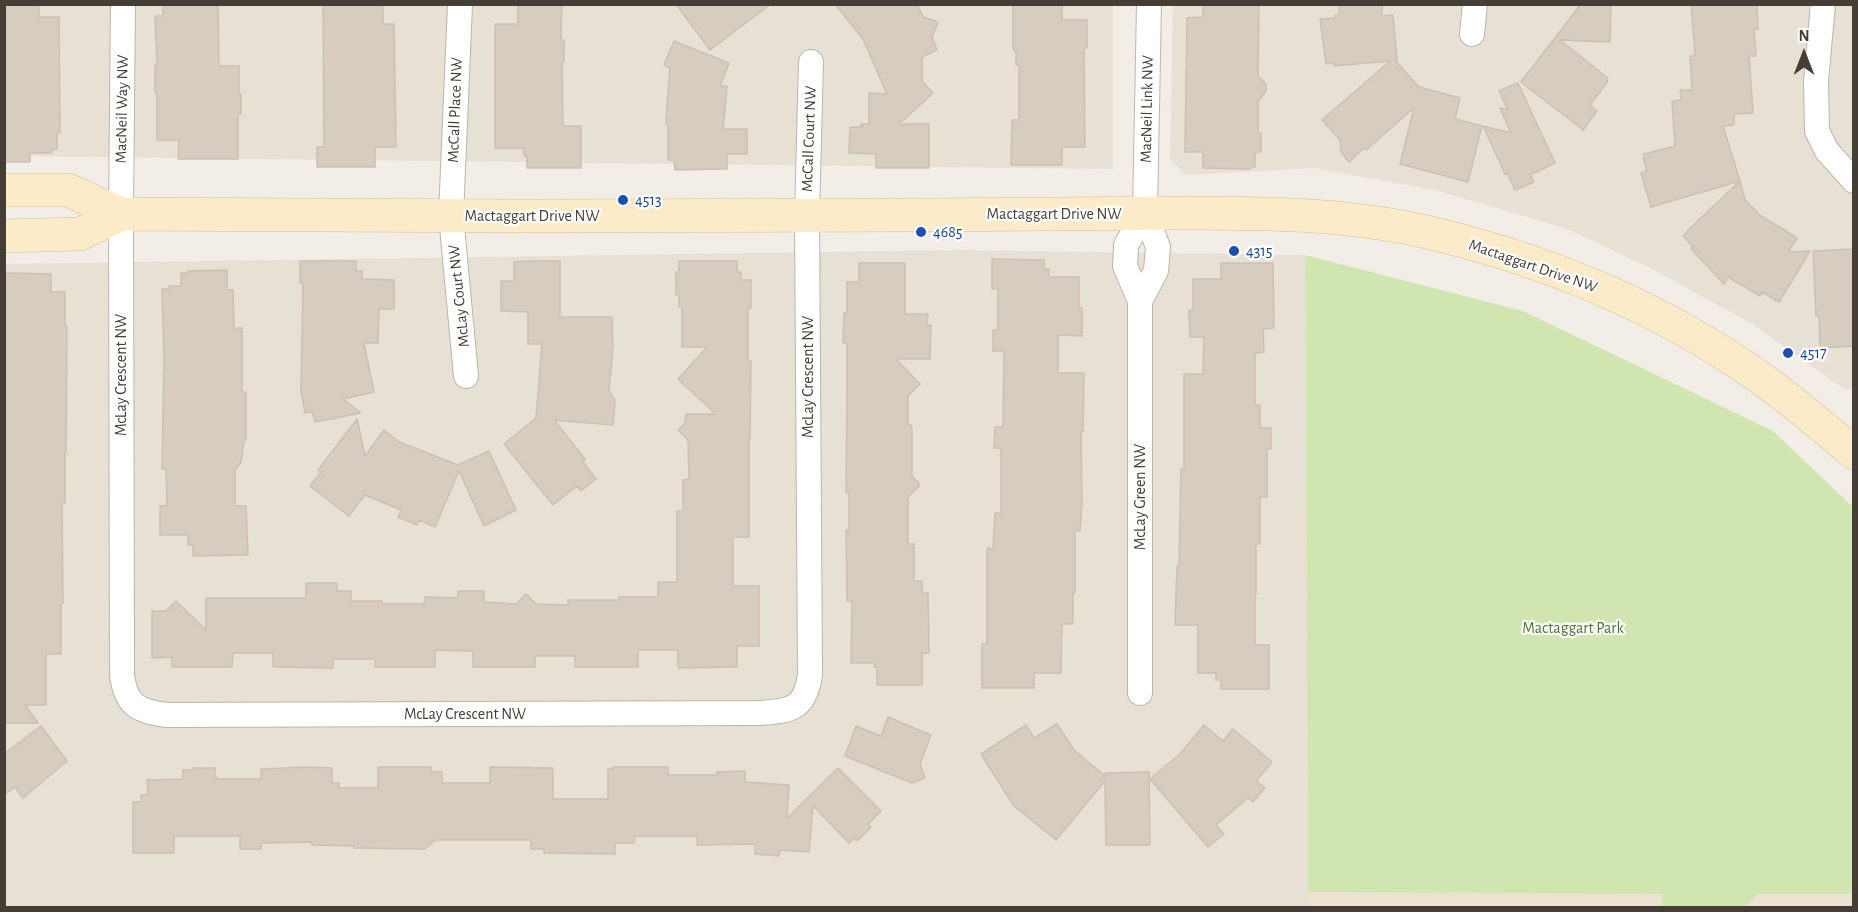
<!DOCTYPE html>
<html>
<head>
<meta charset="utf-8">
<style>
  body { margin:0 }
  #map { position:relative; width:1858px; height:912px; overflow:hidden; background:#f2eee7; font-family:"Alegreya Sans",sans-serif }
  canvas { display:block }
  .frame { position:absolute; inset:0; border:6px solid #453e36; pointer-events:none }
  .north { position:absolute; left:1774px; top:24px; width:60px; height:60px; -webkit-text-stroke:4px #fff; paint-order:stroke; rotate:0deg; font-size:16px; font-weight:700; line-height:24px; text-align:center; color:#453e36 }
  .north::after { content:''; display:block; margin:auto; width:21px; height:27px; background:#453e36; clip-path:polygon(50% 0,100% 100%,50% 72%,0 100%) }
</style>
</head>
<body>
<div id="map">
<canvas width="1858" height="912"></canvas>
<div class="frame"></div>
<div class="north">N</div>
</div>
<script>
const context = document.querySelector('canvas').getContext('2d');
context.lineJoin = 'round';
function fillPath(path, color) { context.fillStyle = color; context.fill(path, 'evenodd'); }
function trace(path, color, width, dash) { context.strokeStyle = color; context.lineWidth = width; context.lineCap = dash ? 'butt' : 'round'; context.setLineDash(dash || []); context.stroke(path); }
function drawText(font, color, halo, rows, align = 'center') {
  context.font = font + ' "Alegreya Sans",sans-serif'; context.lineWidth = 4.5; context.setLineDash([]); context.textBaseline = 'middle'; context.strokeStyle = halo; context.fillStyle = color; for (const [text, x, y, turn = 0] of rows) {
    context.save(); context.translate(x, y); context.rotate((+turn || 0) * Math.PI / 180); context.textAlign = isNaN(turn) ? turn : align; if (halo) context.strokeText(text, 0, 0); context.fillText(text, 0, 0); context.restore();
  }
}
const residential = new Path2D(`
  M 5,5 L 1113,5 L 1113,169 L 5,156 Z
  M 1173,5 L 1853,5 L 1853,389 L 1844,389 L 1754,325 L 1654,270 L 1570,230 L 1439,191 L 1314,168 L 1186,175 L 1170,159 Z
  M 961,250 L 1305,255 L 1308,907 L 5,907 L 4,264 Z`);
const education = new Path2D(`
  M 1308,892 L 1853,894 L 1854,907 L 1308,908 Z`);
const green = new Path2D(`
  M 1305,255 L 1523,311 L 1773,431 L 1853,507 L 1853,894 L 1758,894 L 1745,907 L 1662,908 L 1662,894 L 1308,892 Z`);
const building = new Path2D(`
  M 4,4 L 39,4 L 39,17 L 59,17 L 60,133 L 57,133 L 57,149 L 52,149 L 52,153 L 30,153 L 30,162 L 4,162 Z
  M 163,4 L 218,4 L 219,66 L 239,66 L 239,94 L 241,94 L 241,114 L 238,114 L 238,159 L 178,159 L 179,140 L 157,140 L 157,93 L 155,93 L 155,65 L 157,65 L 155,16 L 163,16 Z
  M 323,4 L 383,4 L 383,24 L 394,24 L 396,147 L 375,147 L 375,167 L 317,167 L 317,147 L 324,147 Z
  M 518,4 L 562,4 L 561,40 L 564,40 L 564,62 L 562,62 L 563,126 L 581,126 L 581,168 L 527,168 L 527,156 L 524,156 L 524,148 L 495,148 L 495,24 L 518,24 Z
  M 676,4 L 771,4 L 710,50 Z
  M 835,4 L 917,4 L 923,17 L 938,22 L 932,37 L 937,50 L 922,57 L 922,81 L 933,93 L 899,124 L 929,124 L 929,168 L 876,168 L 876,154 L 849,153 L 850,127 L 861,127 L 861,124 L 869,124 L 869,93 L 887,94 L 863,39 Z
  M 1013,4 L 1062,4 L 1062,20 L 1087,20 L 1087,48 L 1084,48 L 1085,147 L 1062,147 L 1062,165 L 1011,165 L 1012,120 L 1019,120 L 1019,65 L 1016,65 L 1016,52 L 1013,49 Z
  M 1203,4 L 1259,4 L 1258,76 L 1266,84 L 1266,91 L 1258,102 L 1258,133 L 1261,133 L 1261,152 L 1255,152 L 1255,167 L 1250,167 L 1250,169 L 1203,168 L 1203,152 L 1185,152 L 1187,18 L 1203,17 Z
  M 1339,4 L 1382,4 L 1382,16 L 1393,15 L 1397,60 L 1396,61 L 1419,87 L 1460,98 L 1455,119 L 1482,126 L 1468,182 L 1400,164 L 1414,108 L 1366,150 L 1364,148 L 1349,162 L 1341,152 L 1340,140 L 1322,120 L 1390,61 L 1334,66 L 1334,63 L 1326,64 L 1320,19 L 1335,18 L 1335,15 L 1339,15 Z
  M 1581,4 L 1611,4 L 1610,42 L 1560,40 L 1608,78 L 1607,80 L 1608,81 L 1590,105 L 1597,111 L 1583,130 L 1521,82 Z
  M 1691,4 L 1757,4 L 1758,29 L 1754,29 L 1756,56 L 1749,56 L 1753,113 L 1734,114 L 1734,125 L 1723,126 L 1740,181 L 1651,207 L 1641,173 L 1647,171 L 1643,157 L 1645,157 L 1644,154 L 1675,146 L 1672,101 L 1681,100 L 1680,90 L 1692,90 L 1690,56 L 1695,56 Z
  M 674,41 L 729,63 L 720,86 L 727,86 L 723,129 L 747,129 L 747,154 L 727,154 L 727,169 L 675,170 L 674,160 L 668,160 L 668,125 L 666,124 L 666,119 L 670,68 L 664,65 Z
  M 1518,83 L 1555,163 L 1530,175 L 1534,182 L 1515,190 L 1507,173 L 1505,174 L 1483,126 L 1511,133 L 1500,108 L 1508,110 L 1499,91 Z
  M 1740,181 L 1745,200 L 1761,216 L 1797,238 L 1788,252 L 1810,251 L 1779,302 L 1762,292 L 1760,296 L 1728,277 L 1724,284 L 1691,249 L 1693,247 L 1683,236 L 1688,232 L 1687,231 Z
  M 1854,249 L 1854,346 L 1820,348 L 1819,316 L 1816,316 L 1813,251 Z
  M 992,259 L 1044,260 L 1044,269 L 1049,269 L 1049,277 L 1079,277 L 1079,308 L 1082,308 L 1082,336 L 1058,335 L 1058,373 L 1084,373 L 1083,432 L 1081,432 L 1082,503 L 1080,531 L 1075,531 L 1075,593 L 1073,593 L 1073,624 L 1062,624 L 1061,673 L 1034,673 L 1034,688 L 982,688 L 982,644 L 987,644 L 987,548 L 993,549 L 995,513 L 1001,513 L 1001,448 L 994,448 L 995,427 L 1003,427 L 1004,351 L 993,351 L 993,330 L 998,330 L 998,289 L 992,289 Z
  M 300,261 L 356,261 L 356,271 L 362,271 L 362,279 L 394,280 L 394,309 L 379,309 L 378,343 L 364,343 L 374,392 L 343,399 L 361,413 L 315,422 L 312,412 L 305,413 L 301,391 L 303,283 L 300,283 Z
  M 526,261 L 560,261 L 560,317 L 612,317 L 613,347 L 609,391 L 615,400 L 613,425 L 554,420 L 585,459 L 583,462 L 596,479 L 581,491 L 577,486 L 553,505 L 504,444 L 536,418 L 542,344 L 528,344 L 528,312 L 501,311 L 501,281 L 514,281 L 514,262 Z
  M 679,261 L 737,261 L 737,272 L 741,272 L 741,280 L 751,280 L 751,308 L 748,308 L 748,361 L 751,361 L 750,438 L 749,438 L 749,537 L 733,537 L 733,586 L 759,586 L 759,646 L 737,646 L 737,667 L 678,668 L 678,650 L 638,650 L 638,667 L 575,667 L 575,656 L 535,656 L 535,667 L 473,667 L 473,651 L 435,650 L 435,667 L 375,667 L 375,659 L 333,659 L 333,668 L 273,667 L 273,653 L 233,653 L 232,667 L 172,667 L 172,657 L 152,658 L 152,611 L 166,611 L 176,601 L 206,630 L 206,598 L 306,598 L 306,583 L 337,583 L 337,591 L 351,591 L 351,601 L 382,601 L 382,604 L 424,604 L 425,597 L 458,598 L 458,591 L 484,591 L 484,602 L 516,604 L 526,594 L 536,604 L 568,605 L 568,600 L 619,600 L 619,597 L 658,597 L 658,582 L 677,582 L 677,511 L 683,511 L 683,480 L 689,479 L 688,440 L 678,430 L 685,423 L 686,414 L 716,414 L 678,379 L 707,347 L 682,347 L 682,307 L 679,307 L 679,295 L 676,295 L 676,272 L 679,272 Z
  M 859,263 L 905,263 L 905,314 L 928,314 L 927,325 L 931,325 L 930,359 L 896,359 L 920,384 L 908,396 L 908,425 L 911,425 L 912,430 L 912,476 L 920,485 L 908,497 L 908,544 L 914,544 L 914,581 L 922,581 L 922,593 L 928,593 L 929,653 L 922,653 L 922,685 L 877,685 L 877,667 L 874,667 L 874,663 L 851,663 L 852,601 L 847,601 L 846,530 L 849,530 L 849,493 L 846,493 L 847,393 L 847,343 L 843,343 L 844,313 L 847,313 L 847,282 L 859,282 Z
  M 1221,263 L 1273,263 L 1274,328 L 1263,329 L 1264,352 L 1255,353 L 1255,405 L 1260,405 L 1260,428 L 1271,428 L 1271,449 L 1267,449 L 1267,497 L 1260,497 L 1260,544 L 1256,544 L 1256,594 L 1255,594 L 1255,645 L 1269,645 L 1269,689 L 1221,689 L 1221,680 L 1216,680 L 1216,673 L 1198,673 L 1198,625 L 1175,625 L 1177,566 L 1179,566 L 1181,469 L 1184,469 L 1184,374 L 1203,374 L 1204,337 L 1190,337 L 1189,310 L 1193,310 L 1193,279 L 1221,279 Z
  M 227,270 L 227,290 L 233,290 L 234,328 L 242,328 L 242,392 L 246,392 L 246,440 L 244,440 L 241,462 L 237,468 L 235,468 L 235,506 L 246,506 L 248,555 L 193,556 L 193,545 L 188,545 L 188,535 L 160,535 L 160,506 L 167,506 L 166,469 L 162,469 L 164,358 L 162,289 L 169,289 L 169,286 L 181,286 L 181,273 L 188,273 L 188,271 Z
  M 6,273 L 51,274 L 51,292 L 65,292 L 65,326 L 67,326 L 66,453 L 65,453 L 65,503 L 62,503 L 63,603 L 61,603 L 61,654 L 46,654 L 46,705 L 25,705 L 38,723 L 4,723 L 4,289 Z
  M 357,419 L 365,456 L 384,430 L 399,442 L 458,465 L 489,451 L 516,510 L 484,526 L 459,471 L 435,527 L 419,520 L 417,525 L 398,517 L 401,510 L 365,495 L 349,516 L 310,486 L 321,472 L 318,470 Z
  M 888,717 L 931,735 L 920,764 L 925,778 L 912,783 L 845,756 L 856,726 L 881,736 Z
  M 1057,724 L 1074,750 L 1105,776 L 1105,773 L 1149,772 L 1150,845 L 1106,845 L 1105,781 L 1056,840 L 1014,806 L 981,754 L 1026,725 L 1034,738 Z
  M 1204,725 L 1223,741 L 1233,729 L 1272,762 L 1256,781 L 1265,788 L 1253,802 L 1248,798 L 1216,825 L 1224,834 L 1208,847 L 1150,779 L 1181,753 Z
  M 41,726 L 67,761 L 23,798 L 15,787 L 4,795 L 4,754 Z
  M 308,767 L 332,768 L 332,783 L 339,783 L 339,788 L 378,788 L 378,767 L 431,767 L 431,772 L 442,772 L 442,783 L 490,783 L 490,767 L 553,768 L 553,799 L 608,799 L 608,769 L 613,769 L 613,767 L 668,767 L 668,775 L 717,775 L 717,772 L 745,771 L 745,782 L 789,785 L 787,818 L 838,768 L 881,811 L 868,824 L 871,827 L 857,841 L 854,838 L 849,843 L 813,806 L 809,852 L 780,850 L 779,856 L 755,854 L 755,844 L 697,845 L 697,836 L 635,836 L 634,843 L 615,843 L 615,854 L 544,853 L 544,849 L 531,849 L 531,840 L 435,840 L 425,849 L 354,848 L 354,846 L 312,845 L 312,842 L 261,843 L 261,849 L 240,849 L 240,836 L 174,836 L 174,853 L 133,853 L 133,802 L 141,802 L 141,795 L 148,795 L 147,780 L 183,779 L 183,770 L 193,770 L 193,768 L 215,768 L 215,777 L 217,777 L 217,779 L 261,779 L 261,769 Z`);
const street = new Path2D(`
  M 123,4 L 121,214 L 122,675 C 126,706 138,711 167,715 L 760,713 C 791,711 805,709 810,675 L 807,216 L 811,62
  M 460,4 L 451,216 L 466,376
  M 1823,4 L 1816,81 L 1817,131 L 1827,151 L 1854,181
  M 1472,34 L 1475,4
  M 1140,301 L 1156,271 L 1158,247 L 1145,213 L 1149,4
  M 1140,693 L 1140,301 L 1125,266 L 1126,245 L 1145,213`);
const secondary = new Path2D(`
  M 4,190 L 68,190 L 121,214 C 388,216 656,217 923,215 C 1007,214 1091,213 1175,213 C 1262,213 1350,213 1435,234 C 1543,260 1648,303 1740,364 C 1780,390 1817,422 1854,453
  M 4,236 L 80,234 L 121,214`);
const markers = [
  [623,200,6,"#1a4fb4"],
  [921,232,6,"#1a4fb4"],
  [1234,251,6,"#1a4fb4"],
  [1788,353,6,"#1a4fb4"]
];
const streetNames = [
  ["MacNeil Way NW",122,109,-89],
  ["MacNeil Link NW",1147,109,-89],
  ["McCall Place NW",455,110,-88],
  ["McCall Court NW",809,139,-88],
  ["Mactaggart Drive NW",1054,214],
  ["Mactaggart Drive NW",532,216],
  ["Mactaggart Drive NW",1533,266,19],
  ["McLay Court NW",459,296,-96],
  ["McLay Crescent NW",121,375,-90],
  ["McLay Crescent NW",808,377,-90],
  ["McLay Green NW",1140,497,-90],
  ["McLay Crescent NW",465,714]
];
const transitNames = [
  ["4513",635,200],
  ["4685",933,232],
  ["4315",1246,251],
  ["4517",1800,353]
];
const parkNames = [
  ["Mactaggart Park",1573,628]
];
fillPath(residential, '#e6e0d5');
fillPath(education, '#ebe2d1');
fillPath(green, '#d1e5b1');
fillPath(building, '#d6ccc0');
trace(building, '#cec0b0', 1.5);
trace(street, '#bdb5aa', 26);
trace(secondary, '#d0be98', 34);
trace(street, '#fff', 24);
trace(secondary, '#fcebc8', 33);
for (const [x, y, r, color] of markers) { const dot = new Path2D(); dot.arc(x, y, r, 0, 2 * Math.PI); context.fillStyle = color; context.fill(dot); trace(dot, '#fff', 2); }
drawText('16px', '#453e36', '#fff', streetNames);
drawText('16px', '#164399', '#fff', transitNames, 'left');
drawText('16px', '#4c742c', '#fff', parkNames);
</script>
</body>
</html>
